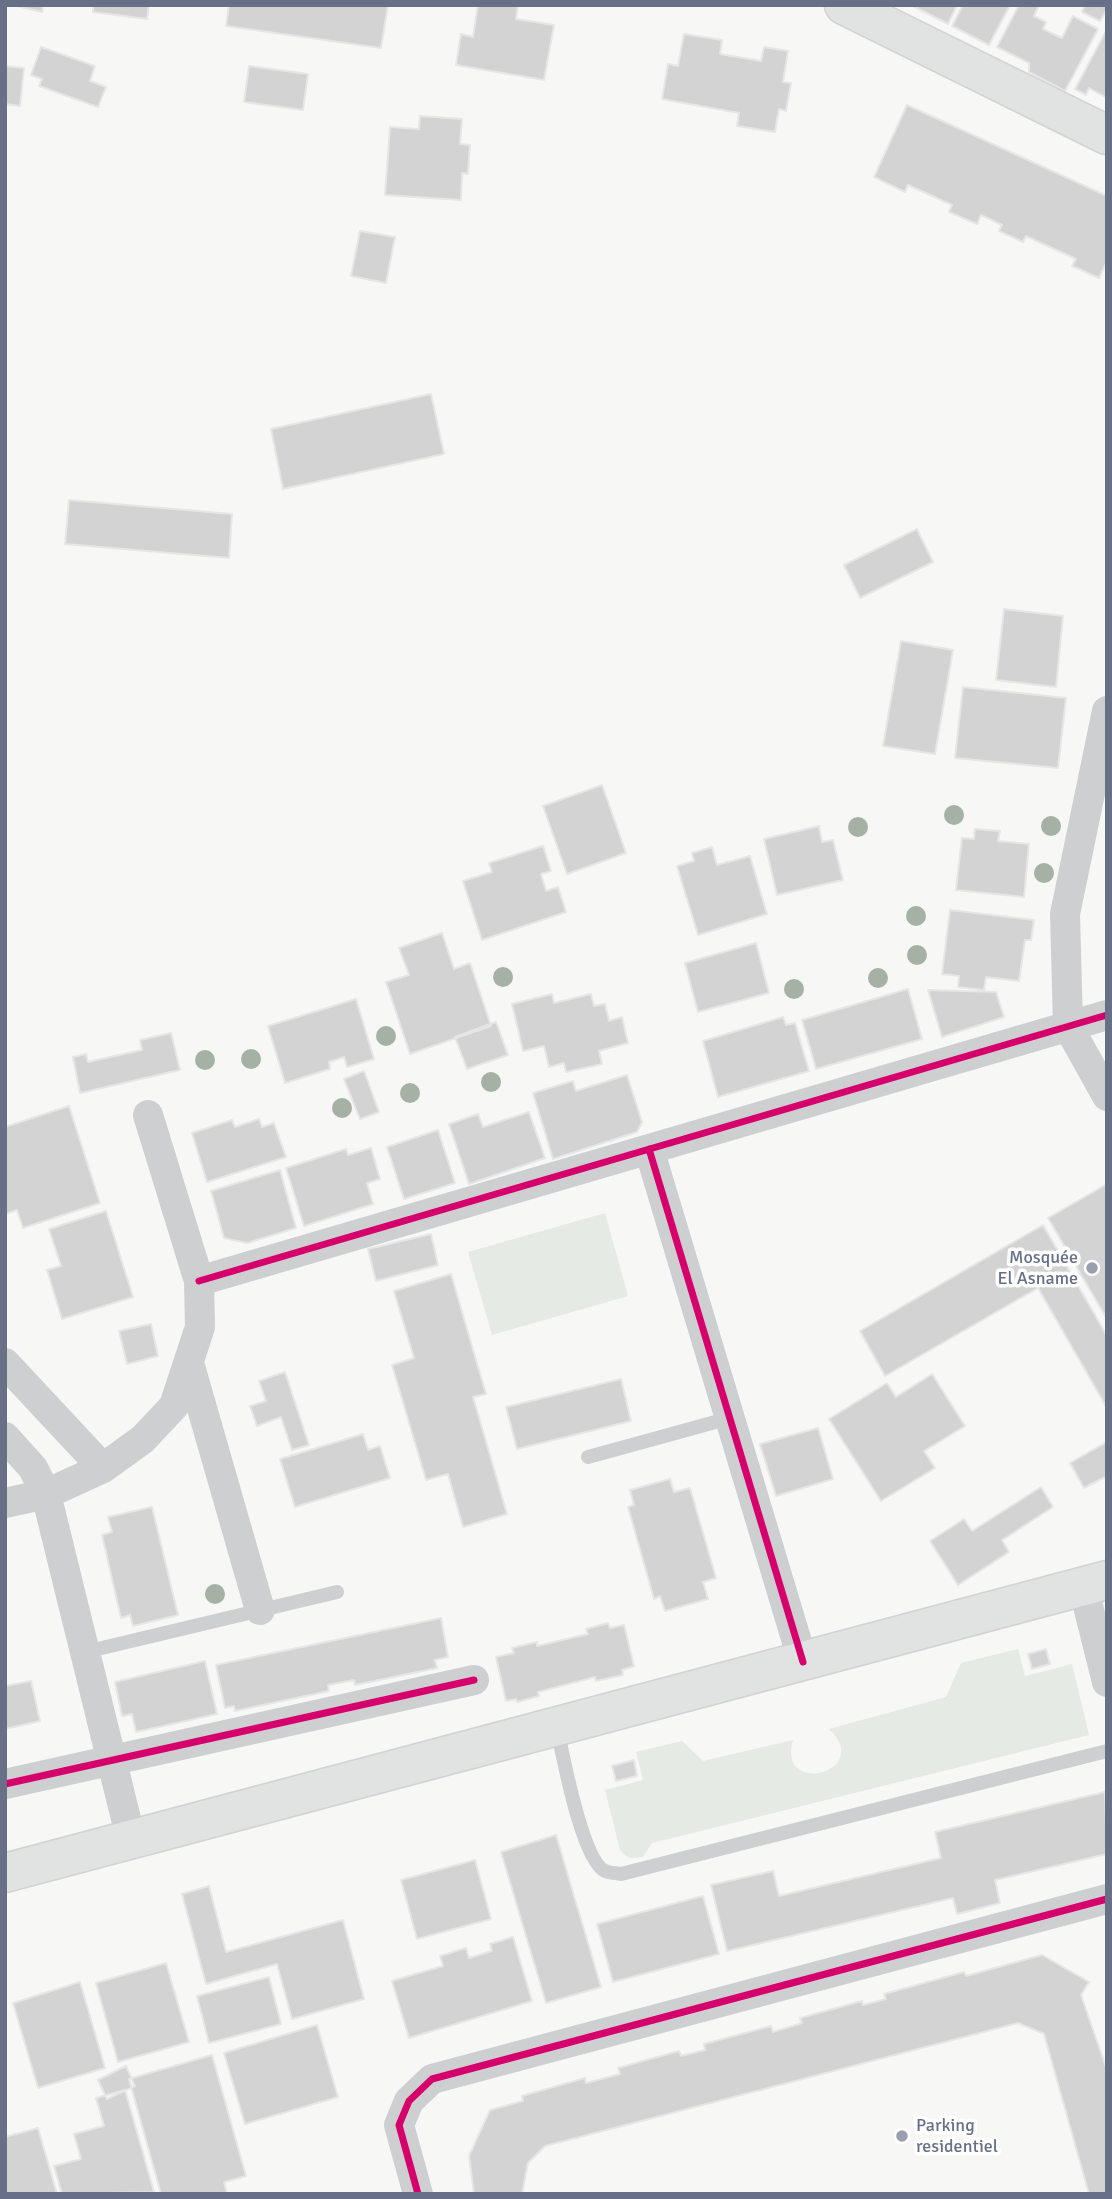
<!DOCTYPE html>
<html>
<head>
<meta charset="utf-8">
<style>
  body { margin:0 }
  #map { position:relative; width:1112px; height:2199px; overflow:hidden; background:#f7f7f6; font-family:Signika,sans-serif }
  canvas { display:block }
  .frame { position:absolute; inset:0; border:7px solid #677086; pointer-events:none }
</style>
</head>
<body>
<div id="map">
<canvas width="1112" height="2199"></canvas>
<div class="frame"></div>
</div>
<script>
const context = document.querySelector('canvas').getContext('2d');
context.lineJoin = 'round';
function fillPath(path, color) { context.fillStyle = color; context.fill(path, 'evenodd'); }
function trace(path, color, width, dash) { context.strokeStyle = color; context.lineWidth = width; context.lineCap = dash ? 'butt' : 'round'; context.setLineDash(dash || []); context.stroke(path); }
function drawText(font, color, halo, rows, align = 'center') {
  context.font = font + ' Signika,sans-serif'; context.lineWidth = 7; context.setLineDash([]); context.textBaseline = 'middle'; context.strokeStyle = halo; context.fillStyle = color; for (const [text, x, y, turn = 0] of rows) {
    context.save(); context.translate(x, y); context.rotate((+turn || 0) * Math.PI / 180); context.textAlign = isNaN(turn) ? turn : align; if (halo) context.strokeText(text, 0, 0); context.fillText(text, 0, 0); context.restore();
  }
}
const green = new Path2D(`
  M 605,1213 L 628,1296 L 492,1335 L 468,1252 Z
  M 1018,1649 L 1025,1676 L 1072,1664 L 1089,1735 L 652,1843 L 643,1857 C 632,1859 627,1859 620,1850 L 605,1790 L 643,1780 L 636,1752 L 682,1741 L 703,1761 L 793,1740 C 776,1797 875,1773 829,1729 L 946,1697 L 961,1663 Z`);
const building = new Path2D(`
  M 13,5 L 43,5 L 42,12 Z
  M 93,5 L 149,5 L 147,19 L 93,12 Z
  M 229,5 L 388,5 L 381,48 L 226,26 Z
  M 478,5 L 518,5 L 516,19 L 554,25 L 544,80 L 456,65 L 461,34 L 473,37 Z
  M 911,5 L 957,5 L 948,24 Z
  M 963,5 L 1010,5 L 989,45 L 952,26 Z
  M 1019,5 L 1039,5 L 1034,16 L 1046,22 L 1043,29 L 1062,38 L 1073,16 L 1098,29 L 1065,91 L 1029,72 L 1029,63 L 997,47 Z
  M 1085,5 L 1107,5 L 1107,9 L 1100,21 L 1082,12 Z
  M 1106,31 L 1107,98 L 1089,88 L 1086,95 L 1075,89 Z
  M 684,34 L 722,40 L 720,54 L 761,61 L 764,47 L 788,51 L 783,82 L 791,83 L 786,111 L 779,109 L 775,132 L 737,126 L 739,113 L 662,99 L 668,64 L 678,66 Z
  M 41,47 L 95,66 L 90,81 L 106,87 L 98,107 L 39,86 L 42,79 L 31,75 Z
  M 5,66 L 24,68 L 20,106 L 5,104 Z
  M 249,66 L 308,74 L 303,110 L 244,102 Z
  M 907,105 L 1107,196 L 1107,261 L 1099,278 L 1072,266 L 1076,259 L 1026,236 L 1023,242 L 999,231 L 1002,225 L 981,215 L 977,224 L 949,212 L 952,205 L 908,185 L 905,192 L 874,177 Z
  M 420,116 L 462,119 L 460,144 L 470,145 L 468,174 L 462,173 L 461,200 L 385,195 L 390,127 L 419,129 Z
  M 360,231 L 395,237 L 386,283 L 351,276 Z
  M 431,394 L 444,454 L 283,489 L 271,429 Z
  M 69,500 L 232,514 L 229,558 L 65,544 Z
  M 917,529 L 933,562 L 860,598 L 844,565 Z
  M 1004,609 L 1063,616 L 1056,687 L 996,680 Z
  M 901,641 L 953,650 L 935,754 L 883,746 Z
  M 963,687 L 1066,698 L 1058,768 L 955,758 Z
  M 602,785 L 626,853 L 567,874 L 543,806 Z
  M 819,826 L 822,842 L 833,840 L 843,880 L 777,895 L 764,839 Z
  M 975,829 L 1000,831 L 998,841 L 1029,844 L 1024,897 L 956,890 L 962,838 L 974,839 Z
  M 543,846 L 551,871 L 541,874 L 546,891 L 558,887 L 566,912 L 482,940 L 463,881 L 492,872 L 489,863 Z
  M 712,847 L 717,865 L 750,856 L 767,914 L 698,935 L 677,866 L 694,861 L 692,853 Z
  M 950,910 L 1034,920 L 1031,940 L 1025,940 L 1019,981 L 986,977 L 984,990 L 958,987 L 959,976 L 942,974 Z
  M 442,933 L 454,969 L 470,963 L 491,1026 L 410,1054 L 386,982 L 409,975 L 399,948 Z
  M 756,943 L 769,993 L 698,1012 L 685,963 Z
  M 908,989 L 922,1039 L 816,1069 L 802,1020 Z
  M 928,990 L 996,992 L 1004,1017 L 942,1037 Z
  M 552,994 L 554,1003 L 591,994 L 594,1006 L 605,1004 L 609,1021 L 622,1017 L 628,1043 L 599,1051 L 602,1064 L 566,1072 L 564,1063 L 549,1067 L 544,1046 L 523,1051 L 512,1004 Z
  M 356,999 L 374,1059 L 347,1067 L 344,1057 L 329,1062 L 330,1069 L 285,1083 L 268,1026 Z
  M 783,1017 L 786,1025 L 795,1023 L 809,1071 L 718,1097 L 703,1041 Z
  M 496,1022 L 508,1055 L 467,1069 L 455,1037 Z
  M 171,1033 L 180,1070 L 80,1093 L 73,1057 L 86,1054 L 88,1062 L 142,1050 L 140,1040 Z
  M 364,1071 L 379,1112 L 360,1119 L 344,1079 Z
  M 627,1075 L 642,1122 L 637,1132 L 553,1159 L 533,1093 L 573,1081 L 576,1091 Z
  M 69,1106 L 100,1203 L 23,1228 L 17,1210 L 5,1214 L 5,1127 Z
  M 529,1112 L 545,1158 L 469,1184 L 449,1124 L 478,1114 L 483,1127 Z
  M 259,1119 L 262,1127 L 274,1123 L 286,1157 L 207,1182 L 192,1133 L 232,1120 L 235,1127 Z
  M 438,1130 L 455,1183 L 404,1199 L 387,1147 Z
  M 371,1148 L 380,1179 L 367,1183 L 373,1204 L 304,1226 L 286,1168 L 346,1149 L 348,1155 Z
  M 280,1170 L 296,1228 L 247,1243 L 224,1238 L 211,1191 Z
  M 1107,1184 L 1107,1319 L 1048,1218 Z
  M 106,1211 L 133,1297 L 62,1319 L 47,1270 L 61,1266 L 49,1229 Z
  M 1043,1225 L 1107,1336 L 1107,1408 L 1038,1288 L 885,1376 L 860,1331 Z
  M 431,1234 L 438,1265 L 376,1281 L 368,1249 Z
  M 451,1274 L 486,1394 L 473,1397 L 507,1514 L 463,1527 L 448,1474 L 426,1480 L 392,1365 L 414,1358 L 394,1291 Z
  M 151,1324 L 158,1356 L 127,1364 L 119,1331 Z
  M 285,1372 L 309,1445 L 292,1450 L 281,1417 L 257,1426 L 250,1406 L 266,1401 L 259,1381 Z
  M 932,1374 L 965,1426 L 924,1451 L 935,1468 L 881,1501 L 829,1419 L 887,1383 L 896,1397 Z
  M 621,1379 L 631,1421 L 517,1449 L 506,1407 Z
  M 818,1428 L 833,1479 L 776,1496 L 760,1444 Z
  M 363,1434 L 368,1450 L 380,1446 L 390,1478 L 295,1507 L 280,1459 Z
  M 1107,1442 L 1107,1476 L 1084,1488 L 1070,1463 Z
  M 670,1479 L 674,1492 L 690,1488 L 716,1578 L 703,1582 L 708,1599 L 665,1611 L 660,1596 L 654,1599 L 628,1507 L 634,1505 L 630,1490 Z
  M 1041,1487 L 1053,1507 L 1002,1540 L 1009,1552 L 958,1585 L 930,1541 L 964,1519 L 972,1531 Z
  M 152,1507 L 178,1615 L 133,1626 L 130,1615 L 121,1618 L 102,1535 L 112,1532 L 108,1517 Z
  M 441,1618 L 448,1657 L 435,1660 L 437,1668 L 355,1685 L 354,1680 L 328,1685 L 329,1691 L 235,1711 L 234,1706 L 225,1708 L 216,1665 Z
  M 608,1623 L 610,1628 L 624,1625 L 634,1666 L 622,1670 L 623,1675 L 596,1681 L 595,1677 L 538,1692 L 539,1696 L 517,1702 L 516,1699 L 506,1701 L 496,1657 L 514,1653 L 512,1648 L 537,1642 L 537,1646 L 588,1634 L 586,1629 Z
  M 1046,1649 L 1050,1664 L 1032,1669 L 1028,1654 Z
  M 205,1661 L 217,1714 L 136,1732 L 132,1714 L 122,1716 L 115,1682 Z
  M 31,1681 L 40,1721 L 5,1729 L 5,1686 Z
  M 634,1760 L 637,1776 L 616,1781 L 612,1766 Z
  M 1105,1792 L 1107,1854 L 995,1880 L 1000,1903 L 957,1914 L 953,1898 L 727,1951 L 711,1885 L 773,1871 L 779,1896 L 941,1858 L 935,1832 Z
  M 556,1835 L 601,1987 L 546,2003 L 501,1852 Z
  M 475,1860 L 491,1919 L 417,1939 L 401,1880 Z
  M 209,1886 L 226,1952 L 343,1920 L 364,1999 L 292,2019 L 277,1964 L 206,1984 L 182,1894 Z
  M 703,1896 L 719,1954 L 613,1982 L 597,1924 Z
  M 513,1937 L 532,2001 L 409,2038 L 392,1981 L 443,1966 L 440,1956 L 466,1948 L 469,1958 L 492,1951 L 490,1944 Z
  M 1042,1955 L 1089,1982 L 1081,1995 L 1107,2070 L 1107,2194 L 1089,2194 L 1044,2034 L 1018,2023 L 545,2146 L 528,2163 L 522,2194 L 474,2194 L 469,2156 L 490,2110 L 523,2101 L 522,2096 L 585,2078 L 586,2083 L 620,2074 L 618,2068 L 679,2051 L 681,2056 L 705,2050 L 704,2044 L 771,2026 L 773,2032 L 802,2023 L 800,2018 L 862,2001 L 863,2005 L 886,1999 L 884,1994 L 964,1972 L 966,1976 Z
  M 166,1963 L 189,2042 L 118,2062 L 96,1983 Z
  M 269,1977 L 281,2024 L 209,2043 L 197,1996 Z
  M 80,1982 L 105,2068 L 38,2088 L 13,2003 Z
  M 317,2025 L 338,2097 L 245,2124 L 224,2053 Z
  M 212,2055 L 246,2176 L 224,2182 L 227,2194 L 161,2194 L 129,2079 Z
  M 126,2066 L 135,2086 L 107,2099 L 98,2080 Z
  M 125,2090 L 154,2192 L 62,2194 L 54,2166 L 81,2159 L 74,2134 L 104,2126 L 96,2098 Z
  M 38,2128 L 57,2194 L 5,2194 L 5,2137 Z`);
const lane = new Path2D(`
  M 588,1457 L 730,1418
  M 85,1652 L 337,1592
  M 557,1728 C 563,1756 582,1860 605,1871 C 609,1873 617,1873 621,1874 L 1107,1751`);
const street = new Path2D(`
  M 1107,711 L 1065,914 L 1068,1026 L 1107,1096
  M 649,1149 L 803,1662
  M 199,1281 L 1107,1015
  M 5,1363 L 103,1468
  M 189,1363 L 260,1610
  M 5,1437 L 33,1468 L 46,1494 L 131,1839
  M 5,1503 L 46,1494 L 103,1468 L 143,1439 L 174,1406 L 200,1327 L 199,1281 L 148,1115
  M 1083,1586 L 1107,1682
  M 5,1784 L 474,1680
  M 418,2194 L 399,2125 L 409,2101 L 432,2079 L 1107,1899`);
const secondary = new Path2D(`
  M 844,5 L 1107,135`);
const primary = new Path2D(`
  M 5,1873 L 1107,1580`);
const cycleway = new Path2D(`
  M 649,1149 L 803,1662
  M 199,1281 L 1107,1015
  M 5,1784 L 474,1680
  M 418,2194 L 399,2125 L 409,2101 L 432,2079 L 1107,1899`);
const trees = [
  [954,815],
  [1051,826],
  [858,827],
  [1044,873],
  [916,916],
  [917,955],
  [503,977],
  [878,978],
  [794,989],
  [386,1036],
  [251,1059],
  [205,1060],
  [491,1082],
  [410,1093],
  [342,1108],
  [215,1594]
];
const markers = [
  [1092,1268,7,"#999fad"],
  [902,2136,7,"#999fad"]
];
const poiNames = [
  ["Mosquée",1078,1258],
  ["El Asname",1078,1279],
  ["Parking",916,2126,"left"],
  ["residentiel",916,2147,"left"]
];
fillPath(green, '#e5eae4');
fillPath(building, '#d3d3d4');
trace(building, '#e6e6e6', 2);
trace(secondary, '#d3d3d5', 41);
trace(primary, '#d3d3d5', 41);
trace(lane, '#cecfd1', 14);
trace(street, '#cecfd1', 30);
trace(secondary, '#e1e2e2', 38);
trace(primary, '#e1e2e2', 38);
trace(cycleway, '#d6006c', 7);
context.fillStyle = '#a5b1a5';
for (const [x, y] of trees) { context.beginPath(); context.arc(x, y, 10, 0, 2 * Math.PI); context.fill(); }
for (const [x, y, r, color] of markers) { const dot = new Path2D(); dot.arc(x, y, r, 0, 2 * Math.PI); context.fillStyle = color; context.fill(dot); trace(dot, '#fff', 2.5); }
drawText('18px', '#677086', '#fff', poiNames, 'right');
</script>
</body>
</html>
